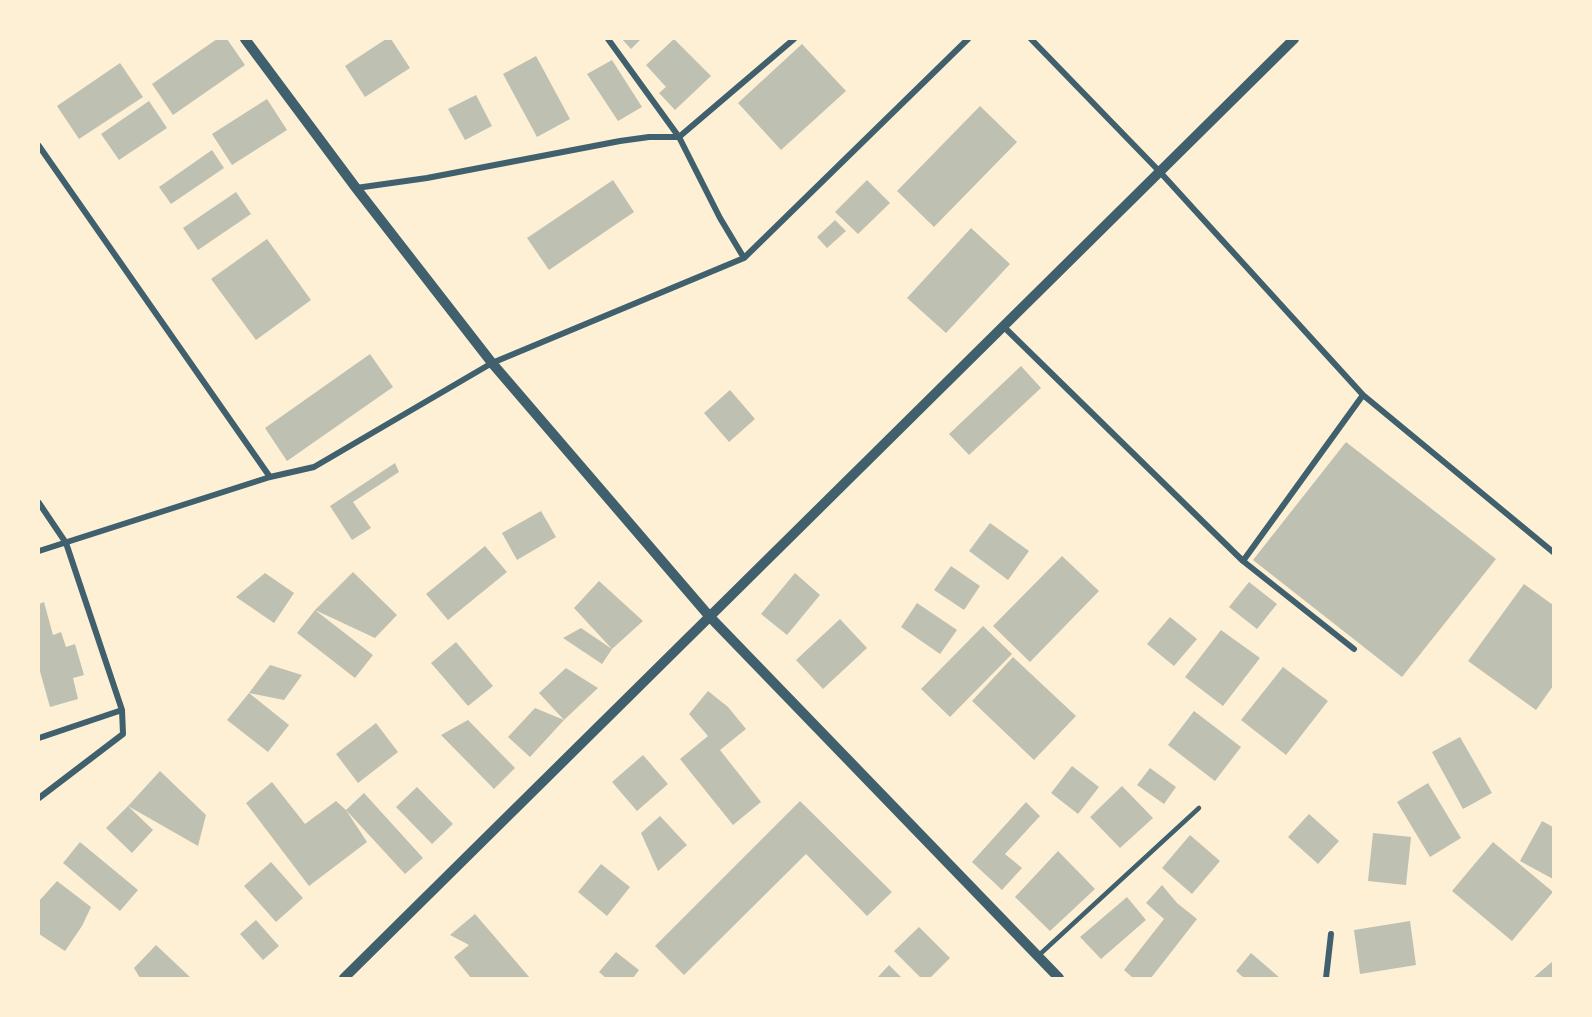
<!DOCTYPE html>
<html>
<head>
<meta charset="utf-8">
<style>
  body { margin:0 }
  #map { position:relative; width:1592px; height:1017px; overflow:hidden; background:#fdf0d5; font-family:Overpass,sans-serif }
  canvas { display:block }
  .frame { position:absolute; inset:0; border:40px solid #fdf0d5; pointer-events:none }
</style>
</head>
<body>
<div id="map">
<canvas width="1592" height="1017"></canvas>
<div class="frame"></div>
</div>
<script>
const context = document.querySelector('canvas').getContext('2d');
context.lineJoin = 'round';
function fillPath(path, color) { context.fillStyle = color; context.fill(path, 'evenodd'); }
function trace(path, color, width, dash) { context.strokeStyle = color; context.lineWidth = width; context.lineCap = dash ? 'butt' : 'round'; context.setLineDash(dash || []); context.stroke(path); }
const building = new Path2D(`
  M 217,39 L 227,39 L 245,65 L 173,115 L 152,84 Z
  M 386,39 L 391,39 L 410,68 L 365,97 L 345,66 Z
  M 622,39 L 641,39 L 631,49 Z
  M 674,39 L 711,76 L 675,110 L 659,93 L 666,87 L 646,65 Z
  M 802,44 L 846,91 L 781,150 L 738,103 Z
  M 536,56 L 570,119 L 537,137 L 503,74 Z
  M 612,60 L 642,107 L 618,121 L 587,74 Z
  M 120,63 L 143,97 L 79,139 L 57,106 Z
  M 476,95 L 492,126 L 465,140 L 448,109 Z
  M 267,99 L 287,130 L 232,165 L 212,134 Z
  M 149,101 L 167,128 L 119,160 L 101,134 Z
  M 980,106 L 1017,142 L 934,227 L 897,191 Z
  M 212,150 L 224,168 L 171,204 L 159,187 Z
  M 613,180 L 634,212 L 549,270 L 527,238 Z
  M 867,180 L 890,203 L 858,234 L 835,212 Z
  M 236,192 L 251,214 L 198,250 L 183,228 Z
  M 835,220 L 846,231 L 827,248 L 817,237 Z
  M 971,228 L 1010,264 L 946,333 L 907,298 Z
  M 267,239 L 311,300 L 256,340 L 211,279 Z
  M 370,354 L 393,387 L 287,461 L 265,428 Z
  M 1021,366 L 1041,388 L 969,455 L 949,434 Z
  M 730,390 L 755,419 L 729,442 L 704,413 Z
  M 1346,442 L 1496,559 L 1402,677 L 1253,560 Z
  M 395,463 L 399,472 L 353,502 L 371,528 L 352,540 L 330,506 Z
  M 541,511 L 556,537 L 517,560 L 502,533 Z
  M 990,523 L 1029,551 L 1008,580 L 969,551 Z
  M 485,546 L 507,572 L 448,620 L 426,594 Z
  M 1062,556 L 1099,591 L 1030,662 L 993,626 Z
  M 951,566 L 980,586 L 964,610 L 934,590 Z
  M 353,572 L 397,615 L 375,638 L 315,610 L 373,655 L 355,678 L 297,633 L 315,610 Z
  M 265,573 L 294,593 L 274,623 L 236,597 Z
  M 795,573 L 820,595 L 787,635 L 761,614 Z
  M 599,581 L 643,621 L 612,649 L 574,608 Z
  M 1249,582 L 1277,604 L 1257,629 L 1229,607 Z
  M 1524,584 L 1553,605 L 1553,686 L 1536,710 L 1468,661 Z
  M 44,602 L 53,635 L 61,632 L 66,647 L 75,644 L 84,675 L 73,678 L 78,699 L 50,707 L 39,668 L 39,604 Z
  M 917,603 L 957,630 L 940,654 L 901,627 Z
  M 1170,617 L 1197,639 L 1174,666 L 1147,644 Z
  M 840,619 L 867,648 L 823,689 L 796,660 Z
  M 983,626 L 1012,654 L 950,717 L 921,689 Z
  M 581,628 L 612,649 L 602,664 L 563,638 Z
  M 1221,630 L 1260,658 L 1223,706 L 1185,677 Z
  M 456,642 L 493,686 L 468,706 L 431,663 Z
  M 1013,657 L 1076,716 L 1034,760 L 972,701 Z
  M 270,665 L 302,675 L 284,700 L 249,693 Z
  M 1283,667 L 1328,701 L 1286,755 L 1241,720 Z
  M 566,668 L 598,688 L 564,720 L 539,693 Z
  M 708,691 L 728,707 L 746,729 L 720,750 L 761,802 L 733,825 L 680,759 L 708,736 L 689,714 Z
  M 249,693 L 289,725 L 268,752 L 227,720 Z
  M 535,708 L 564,720 L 530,757 L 508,737 Z
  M 1194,711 L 1241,747 L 1215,781 L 1168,745 Z
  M 468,720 L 515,768 L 494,789 L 441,735 Z
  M 376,723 L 398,752 L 358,783 L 336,754 Z
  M 1460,737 L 1492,793 L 1463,809 L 1432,752 Z
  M 643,755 L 668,784 L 637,811 L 612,782 Z
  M 1072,766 L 1099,787 L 1078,814 L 1051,793 Z
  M 1150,768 L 1176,787 L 1164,804 L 1137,785 Z
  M 160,771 L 206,815 L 198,846 L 128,806 Z
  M 272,782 L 305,824 L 336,801 L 346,810 L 367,842 L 309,886 L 246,803 Z
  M 1428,783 L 1461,838 L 1430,857 L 1397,802 Z
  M 1122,786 L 1153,818 L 1120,848 L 1090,817 Z
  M 417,787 L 453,824 L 432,844 L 396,807 Z
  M 364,793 L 423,858 L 405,874 L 346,810 Z
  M 800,801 L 892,892 L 867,916 L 806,854 L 684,975 L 655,946 Z
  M 1026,802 L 1040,816 L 1005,854 L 1022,868 L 1002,890 L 972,862 Z
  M 128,806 L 153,830 L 132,853 L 106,828 Z
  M 1309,814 L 1339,841 L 1318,864 L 1288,837 Z
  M 660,816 L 687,845 L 658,871 L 641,833 Z
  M 1542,821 L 1553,827 L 1553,879 L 1520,861 Z
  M 1373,833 L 1411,837 L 1406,885 L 1368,881 Z
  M 1190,835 L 1220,861 L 1192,894 L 1162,868 Z
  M 80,842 L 138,890 L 120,911 L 63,863 Z
  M 1493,842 L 1553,892 L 1512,941 L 1452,891 Z
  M 1058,851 L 1095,889 L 1050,931 L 1015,897 Z
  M 271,862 L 303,898 L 276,922 L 244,886 Z
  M 601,864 L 630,887 L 607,916 L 578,892 Z
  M 57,881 L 91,907 L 82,926 L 65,951 L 39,934 L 39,901 Z
  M 1162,885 L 1177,903 L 1197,919 L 1151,978 L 1133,978 L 1124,970 L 1164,919 L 1146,903 Z
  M 1127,897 L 1146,920 L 1101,959 L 1080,937 Z
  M 475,914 L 488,929 L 530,978 L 471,978 L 454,957 L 469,945 L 450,935 Z
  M 256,920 L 279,946 L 263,960 L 240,934 Z
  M 1410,921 L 1416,965 L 1360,974 L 1354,930 Z
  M 919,927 L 950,958 L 930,978 L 921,978 L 894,951 Z
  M 156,945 L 191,978 L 140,978 L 134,968 Z
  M 616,952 L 639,970 L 633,978 L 606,978 L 599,972 Z
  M 1251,953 L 1280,978 L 1244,978 L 1236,971 Z
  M 1553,961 L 1553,978 L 1533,978 Z
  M 889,965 L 902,978 L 877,978 Z`);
const service = new Path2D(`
  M 1038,956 L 1199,808`);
const minor = new Path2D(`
  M 608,39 L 679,137 L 720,218 L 744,258
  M 1031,39 L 1160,172 L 1363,395 L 1553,552
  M 39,146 L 270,477
  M 356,188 L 427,178 L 620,141 L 649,137 L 679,137 L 794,39
  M 1004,327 L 1243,561 L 1354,649
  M 39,503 L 66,543 L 122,710 L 123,734 L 39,798
  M 39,551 L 270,477 L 314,467 L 492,363 L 744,258 L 968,39
  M 1243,561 L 1363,395
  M 39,738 L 122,710
  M 1326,978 L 1331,934`);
const tertiary = new Path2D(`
  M 245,39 L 356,188 L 492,363 L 710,617 L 1059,978
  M 344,978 L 1294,39`);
fillPath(building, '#bec0b2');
trace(service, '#3f606c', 4.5);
trace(minor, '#3f606c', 6);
trace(tertiary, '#3f606c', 10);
</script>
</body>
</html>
